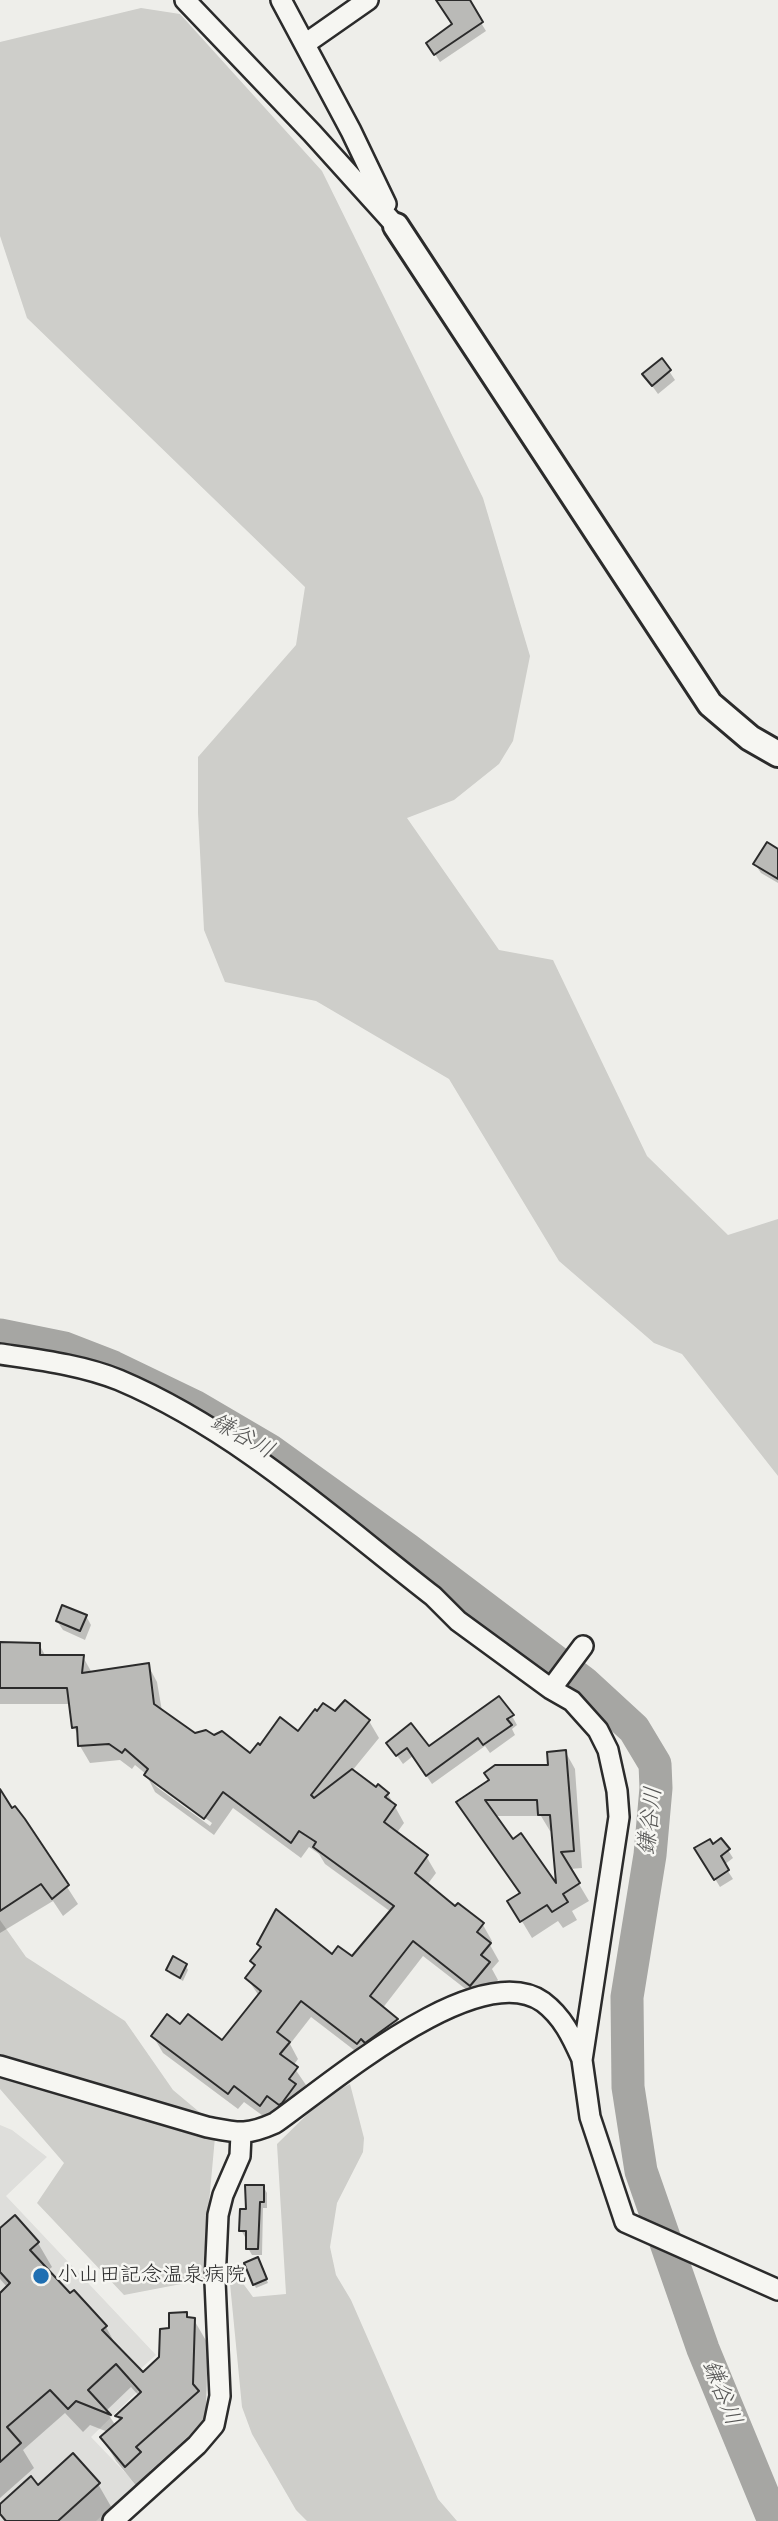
<!DOCTYPE html>
<html>
<head>
<meta charset="utf-8">
<style>
  body { margin:0 }
  canvas { display:block; background:#eeeeea }
</style>
</head>
<body>
<canvas width="778" height="2521"></canvas>
<script>
const context = document.querySelector('canvas').getContext('2d');
context.lineJoin = 'round';
function fillPath(path, color) { context.fillStyle = color; context.fill(path, 'evenodd'); }
function trace(path, color, width, dash) { context.strokeStyle = color; context.lineWidth = width; context.lineCap = dash ? 'butt' : 'round'; context.setLineDash(dash || []); context.stroke(path); }
function drawText(font, color, halo, rows, align = 'center') {
  context.font = font + ' Itim,"Klee One",sans-serif'; context.lineWidth = 5; context.setLineDash([]); context.textBaseline = 'middle'; context.strokeStyle = halo; context.fillStyle = color; for (const [text, x, y, turn = 0] of rows) {
    context.save(); context.translate(x, y); context.rotate((+turn || 0) * Math.PI / 180); context.textAlign = isNaN(turn) ? turn : align; if (halo) context.strokeText(text, 0, 0); context.fillText(text, 0, 0); context.restore();
  }
}
const built = new Path2D(`
  M 0,2125 L 12,2130 L 47,2157 L 6,2196 L 156,2355 L 128,2380 L 138,2391 L 91,2437 L 136,2484 L 96,2521 L 0,2521 Z`);
const green = new Path2D(`
  M 141,8 L 180,14 L 322,171 L 483,498 L 530,656 L 513,741 L 499,764 L 454,800 L 407,818 L 499,950 L 553,960 L 647,1156 L 728,1235 L 778,1219 L 778,1476 L 682,1354 L 654,1343 L 559,1261 L 449,1079 L 316,1001 L 225,982 L 204,930 L 198,813 L 198,757 L 296,645 L 305,587 L 27,318 L 0,236 L 0,42 Z
  M 0,1920 L 26,1957 L 125,2021 L 173,2090 L 216,2126 L 202,2280 L 124,2295 L 37,2203 L 64,2163 L 0,2089 Z
  M 350,2084 L 364,2138 L 363,2152 L 337,2203 L 330,2247 L 336,2275 L 351,2300 L 438,2499 L 457,2521 L 307,2521 L 296,2510 L 252,2434 L 242,2407 L 228,2263 L 253,2297 L 286,2294 L 277,2144 L 325,2097 Z`);
const shadow = new Path2D(`
  M 437,0 L 467,0 L 486,31 L 440,62 L 428,43 L 454,25 Z
  M 669,371 L 675,380 L 658,394 L 650,383 Z
  M 778,851 L 778,883 L 761,873 L 755,864 Z
  M 86,1616 L 91,1625 L 85,1640 L 63,1630 L 57,1621 Z
  M 0,1644 L 39,1644 L 46,1657 L 83,1657 L 92,1673 L 148,1665 L 157,1682 L 162,1711 L 195,1735 L 251,1755 L 261,1747 L 298,1734 L 335,1713 L 345,1702 L 369,1721 L 379,1738 L 352,1771 L 376,1789 L 388,1794 L 404,1823 L 396,1834 L 426,1856 L 436,1873 L 427,1885 L 456,1909 L 483,1925 L 492,1941 L 490,1945 L 499,1961 L 492,1969 L 498,1980 L 481,2001 L 423,1956 L 382,2009 L 397,2020 L 406,2036 L 367,2060 L 311,2017 L 290,2044 L 298,2059 L 293,2066 L 306,2085 L 299,2094 L 270,2121 L 244,2102 L 238,2109 L 163,2053 L 153,2036 L 180,2027 L 222,2042 L 259,1996 L 247,1978 L 256,1968 L 252,1961 L 262,1949 L 259,1944 L 352,1959 L 391,1912 L 325,1864 L 319,1854 L 309,1847 L 301,1858 L 233,1808 L 214,1835 L 155,1792 L 146,1774 L 135,1765 L 132,1769 L 120,1760 L 90,1763 L 80,1746 L 79,1737 L 74,1727 L 71,1704 L 0,1704 ZM 152,1779 L 212,1823 L 210,1826 L 157,1787 L 151,1781 Z
  M 512,1716 L 517,1725 L 512,1729 L 515,1735 L 490,1753 L 485,1746 L 432,1784 L 413,1756 L 403,1764 L 388,1743 L 428,1749 Z
  M 565,1751 L 575,1769 L 582,1868 L 570,1869 L 589,1901 L 572,1911 L 577,1920 L 563,1928 L 558,1921 L 532,1938 L 520,1918 L 520,1895 L 459,1803 L 549,1767 ZM 495,1816 L 541,1816 L 550,1831 L 553,1832 L 558,1890 L 513,1841 Z
  M 0,1792 L 12,1811 L 24,1820 L 78,1904 L 63,1916 L 53,1901 L 0,1933 L 0,1894 L 17,1900 L 0,1874 Z
  M 697,1849 L 728,1850 L 733,1858 L 724,1865 L 733,1879 L 720,1887 Z
  M 186,1966 L 188,1970 L 183,1981 L 170,1974 L 168,1970 Z
  M 263,2186 L 267,2193 L 267,2208 L 263,2208 L 262,2255 L 252,2255 L 248,2248 L 248,2237 L 245,2237 L 241,2230 L 247,2211 Z
  M 0,2231 L 38,2243 L 52,2267 L 47,2271 L 69,2295 L 74,2292 L 106,2327 L 118,2349 L 142,2375 L 161,2358 L 170,2329 L 186,2314 L 189,2319 L 194,2320 L 208,2344 L 206,2408 L 211,2416 L 150,2471 L 154,2478 L 140,2490 L 116,2461 L 102,2437 L 108,2432 L 90,2425 L 83,2432 L 65,2413 L 23,2450 L 34,2468 L 0,2498 L 0,2295 L 8,2288 L 0,2279 ZM 131,2387 L 139,2396 L 117,2416 L 120,2422 L 116,2426 L 106,2411 Z
  M 259,2263 L 268,2283 L 256,2288 L 254,2284 Z
  M 98,2484 L 113,2510 L 101,2521 L 4,2521 L 0,2514 L 0,2507 L 38,2487 Z`);
const river = new Path2D(`
  M 0,1335 L 64,1348 L 113,1367 L 194,1406 L 269,1450 L 408,1550 L 584,1683 L 634,1729 L 655,1764 L 656,1788 L 650,1855 L 627,1997 L 628,2087 L 641,2171 L 703,2349 L 774,2521`);
const building = new Path2D(`
  M 436,0 L 470,0 L 483,22 L 434,55 L 426,43 L 452,24 Z
  M 662,358 L 671,370 L 652,386 L 642,374 Z
  M 767,842 L 778,849 L 778,879 L 753,864 Z
  M 62,1605 L 87,1615 L 80,1631 L 56,1621 Z
  M 0,1642 L 40,1643 L 40,1655 L 84,1655 L 82,1673 L 149,1663 L 154,1704 L 195,1733 L 206,1730 L 214,1735 L 222,1731 L 250,1753 L 258,1743 L 260,1745 L 280,1717 L 298,1731 L 315,1709 L 317,1711 L 323,1703 L 335,1711 L 345,1700 L 370,1720 L 311,1795 L 314,1798 L 352,1769 L 376,1787 L 378,1784 L 389,1793 L 385,1797 L 396,1805 L 384,1822 L 428,1855 L 415,1873 L 455,1906 L 458,1903 L 484,1923 L 477,1932 L 491,1943 L 481,1955 L 490,1962 L 470,1986 L 413,1941 L 370,1996 L 398,2019 L 365,2043 L 361,2039 L 357,2044 L 301,2001 L 277,2032 L 290,2042 L 280,2054 L 298,2067 L 289,2079 L 296,2084 L 282,2103 L 279,2105 L 267,2096 L 260,2106 L 234,2086 L 228,2094 L 151,2036 L 167,2014 L 180,2024 L 188,2014 L 222,2040 L 261,1991 L 245,1978 L 255,1965 L 250,1961 L 261,1947 L 257,1944 L 276,1909 L 332,1954 L 338,1946 L 352,1956 L 394,1906 L 313,1847 L 316,1842 L 299,1831 L 291,1843 L 223,1792 L 204,1819 L 144,1775 L 148,1769 L 125,1749 L 122,1753 L 109,1744 L 78,1746 L 77,1727 L 72,1728 L 67,1688 L 0,1688 Z
  M 499,1696 L 514,1715 L 507,1719 L 512,1725 L 483,1745 L 478,1738 L 426,1776 L 407,1748 L 396,1756 L 386,1743 L 411,1723 L 429,1746 Z
  M 566,1750 L 574,1851 L 561,1852 L 580,1883 L 563,1894 L 568,1902 L 552,1912 L 547,1905 L 520,1922 L 507,1901 L 520,1893 L 456,1802 L 489,1780 L 484,1773 L 495,1765 L 548,1765 L 547,1752 ZM 485,1800 L 537,1800 L 538,1815 L 550,1815 L 556,1883 L 521,1833 L 513,1839 Z
  M 0,1789 L 12,1808 L 15,1806 L 25,1819 L 69,1885 L 52,1899 L 41,1884 L 0,1911 Z
  M 721,1838 L 730,1849 L 721,1856 L 729,1870 L 714,1880 L 694,1848 L 710,1839 L 713,1844 Z
  M 173,1956 L 187,1964 L 180,1978 L 166,1970 Z
  M 245,2185 L 264,2185 L 264,2202 L 260,2202 L 258,2249 L 246,2249 L 246,2231 L 239,2231 L 240,2209 L 246,2209 Z
  M 15,2215 L 39,2242 L 30,2250 L 70,2293 L 74,2290 L 107,2326 L 102,2330 L 143,2372 L 159,2357 L 160,2329 L 169,2328 L 169,2313 L 187,2312 L 187,2317 L 195,2318 L 193,2384 L 199,2391 L 136,2447 L 141,2452 L 125,2467 L 100,2437 L 122,2418 L 115,2416 L 141,2392 L 116,2364 L 88,2390 L 111,2415 L 76,2401 L 68,2409 L 50,2390 L 7,2427 L 21,2443 L 0,2462 L 0,2293 L 10,2283 L 0,2272 L 0,2228 Z
  M 258,2257 L 267,2279 L 253,2285 L 244,2263 Z
  M 73,2453 L 100,2483 L 58,2521 L 6,2521 L 0,2514 L 0,2504 L 31,2476 L 38,2485 Z`);
const minor = new Path2D(`
  M 185,0 L 312,133 L 396,226
  M 281,0 L 351,131 L 386,204
  M 305,44 L 368,0
  M 0,1354 C 40,1360 82,1365 119,1380 C 235,1429 334,1519 433,1596 L 458,1621 L 551,1689 L 572,1701 L 598,1730 L 608,1750 L 617,1791 L 619,1817 L 582,2060 L 590,2117 L 625,2222 L 778,2290
  M 551,1689 L 583,1646
  M 0,2066 L 207,2127 C 238,2133 246,2136 275,2123 C 328,2086 478,1956 543,2002 C 563,2017 572,2037 582,2059
  M 113,2521 L 197,2445 L 214,2425 L 220,2396 L 215,2281 L 218,2215 L 223,2195 L 240,2156 L 241,2134`);
const tertiary = new Path2D(`
  M 396,226 L 710,704 L 750,738 L 778,754`);
const markers = [
  [41,2276,9,"#1f6fb2"]
];
const poiNames = [
  ["小山田記念温泉病院",57,2276]
];
const waterNames = [
  ["鎌谷川",242,1437,29],
  ["鎌谷川",651,1821,-84],
  ["鎌谷川",721,2393,68]
];
fillPath(built, '#dededb');
fillPath(green, '#cececa');
fillPath(shadow, '#0003');
trace(river, '#a6a6a3', 33);
fillPath(building, '#babab7');
trace(building, '#2b2b2b', 2);
trace(minor, '#2b2b2b', 24);
trace(tertiary, '#2b2b2b', 30);
trace(minor, '#f6f6f2', 19);
trace(tertiary, '#f6f6f2', 24);
for (const [x, y, r, color] of markers) { const dot = new Path2D(); dot.arc(x, y, r, 0, 2 * Math.PI); context.fillStyle = color; context.fill(dot); trace(dot, '#f6f6f2', 2.5); }
drawText('21px', '#2b2b2b', '#f6f6f2', poiNames, 'left');
drawText('italic 23px', '#565655', '#f6f6f2', waterNames);
</script>
</body>
</html>
